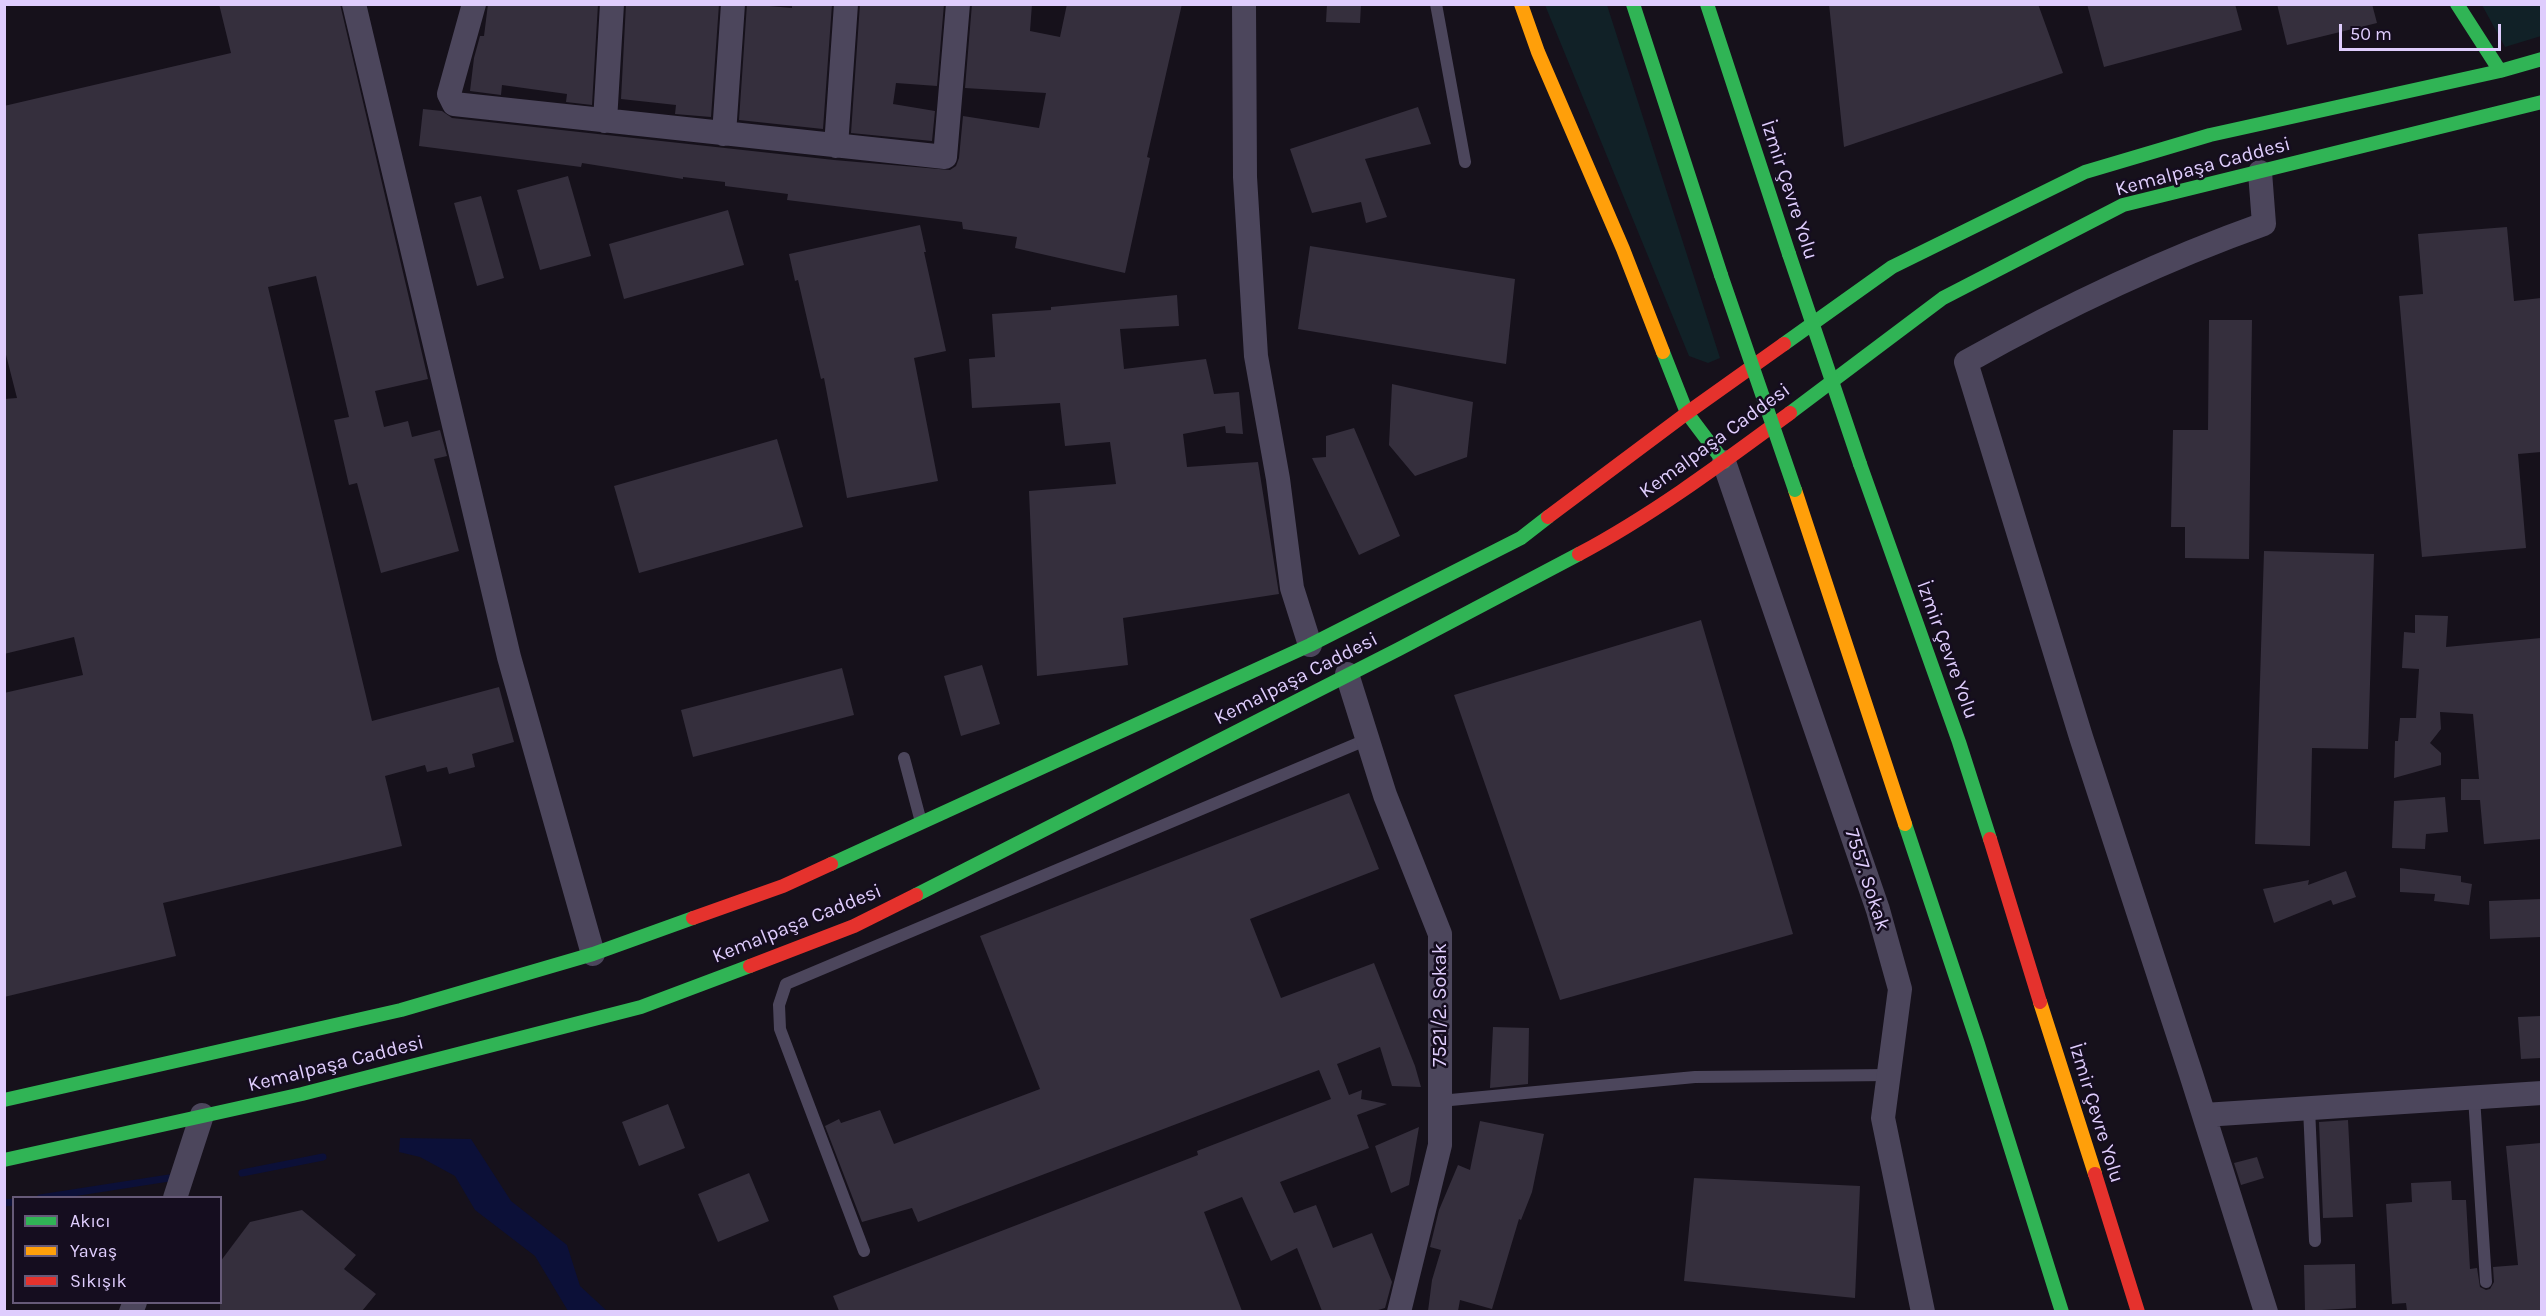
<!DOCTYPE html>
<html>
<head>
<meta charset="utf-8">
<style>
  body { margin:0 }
  #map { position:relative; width:2546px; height:1316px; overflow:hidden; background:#16111b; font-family:Karla,sans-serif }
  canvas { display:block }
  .frame { position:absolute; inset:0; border:6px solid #dfcdfd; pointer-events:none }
  .legend { position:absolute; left:12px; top:1196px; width:210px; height:108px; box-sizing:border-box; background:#150d1f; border:2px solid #665a78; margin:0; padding:8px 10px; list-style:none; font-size:18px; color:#dfcdfd }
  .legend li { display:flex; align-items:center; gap:12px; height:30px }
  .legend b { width:30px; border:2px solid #665a78 }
  .scale { position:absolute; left:2339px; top:24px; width:162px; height:27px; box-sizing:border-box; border:3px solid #dfcdfd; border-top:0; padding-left:8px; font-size:18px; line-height:21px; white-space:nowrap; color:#dfcdfd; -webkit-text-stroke:4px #150d1f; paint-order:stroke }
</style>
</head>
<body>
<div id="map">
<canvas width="2546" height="1316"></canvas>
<div class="frame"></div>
<ul class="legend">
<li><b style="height:8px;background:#30b455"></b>Akıcı</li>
<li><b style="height:8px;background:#ff9f0a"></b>Yavaş</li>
<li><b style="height:8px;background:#e5322d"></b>Sıkışık</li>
</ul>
<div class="scale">50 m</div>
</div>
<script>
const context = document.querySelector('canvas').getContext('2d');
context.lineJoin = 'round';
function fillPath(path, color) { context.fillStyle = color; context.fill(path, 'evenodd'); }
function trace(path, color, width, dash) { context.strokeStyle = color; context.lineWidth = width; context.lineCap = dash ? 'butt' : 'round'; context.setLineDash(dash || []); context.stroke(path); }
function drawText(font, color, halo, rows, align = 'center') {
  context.font = font + ' Karla,sans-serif'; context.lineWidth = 5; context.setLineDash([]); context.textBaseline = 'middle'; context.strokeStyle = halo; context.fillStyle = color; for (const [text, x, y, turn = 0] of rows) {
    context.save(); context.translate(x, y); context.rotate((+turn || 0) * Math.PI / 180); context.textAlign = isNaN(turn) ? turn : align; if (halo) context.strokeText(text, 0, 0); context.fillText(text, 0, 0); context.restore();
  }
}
const green = new Path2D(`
  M 1545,5 L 1607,5 L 1720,358 L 1708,363 L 1689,356 Z
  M 2482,5 L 2541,5 L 2541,36 L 2505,47 Z`);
const water = new Path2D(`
  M 400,1138 L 471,1139 L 511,1201 L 567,1245 L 580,1286 L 607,1311 L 568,1311 L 535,1256 L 475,1210 L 455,1176 L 420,1157 L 399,1152 Z`);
const stream = new Path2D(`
  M 242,1173 L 323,1157
  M 40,1198 L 169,1178
  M 4,1203 L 14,1202`);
const building = new Path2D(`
  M 219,4 L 340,4 L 428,379 L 375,391 L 384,427 L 408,421 L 412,437 L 440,430 L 447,456 L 434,459 L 459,551 L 381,573 L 357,483 L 349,485 L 334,420 L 349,417 L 316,276 L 268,287 L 372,721 L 499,687 L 514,742 L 472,754 L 475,767 L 449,774 L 447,767 L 427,772 L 425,765 L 385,776 L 402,846 L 163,903 L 176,956 L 4,997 L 4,693 L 83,675 L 74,637 L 4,654 L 4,399 L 17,398 L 4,347 L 4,106 L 231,53 Z
  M 488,4 L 598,4 L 592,105 L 566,102 L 567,94 L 502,85 L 501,95 L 470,91 L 474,58 L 480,36 L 484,36 Z
  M 626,4 L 719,4 L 711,117 L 675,114 L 676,105 L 621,99 Z
  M 747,4 L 792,8 L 792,4 L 832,4 L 823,129 L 739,120 Z
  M 860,4 L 944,4 L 937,86 L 896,83 L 893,104 L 935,111 L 932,141 L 851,133 Z
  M 972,4 L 1032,4 L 1030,31 L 1060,37 L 1067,4 L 1182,4 L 1147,157 L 1150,158 L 1125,273 L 1015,248 L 1017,237 L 963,229 L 962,222 L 787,200 L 788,194 L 725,186 L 725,182 L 683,177 L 683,179 L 582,163 L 581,167 L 419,146 L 423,109 L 442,111 L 452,118 L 834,160 L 950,170 L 956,166 L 959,158 L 963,116 L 1039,128 L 1046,93 L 965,88 Z
  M 1327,4 L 1361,4 L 1360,23 L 1326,22 Z
  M 1829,4 L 2038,4 L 2063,73 L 1844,147 Z
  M 2087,4 L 2235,4 L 2242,30 L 2104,67 Z
  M 2277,4 L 2372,4 L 2377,23 L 2287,45 Z
  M 1418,107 L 1431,144 L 1365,159 L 1387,217 L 1366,223 L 1361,202 L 1312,213 L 1290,149 Z
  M 568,176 L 591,256 L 540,270 L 517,190 Z
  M 481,196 L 504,278 L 477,286 L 454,203 Z
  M 728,210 L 744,265 L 624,299 L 609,244 Z
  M 920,225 L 926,252 L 924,252 L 946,351 L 914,358 L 938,481 L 847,498 L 824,378 L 821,379 L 798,280 L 795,281 L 789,254 Z
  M 2507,227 L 2514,301 L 2541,298 L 2541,452 L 2518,454 L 2526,548 L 2422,557 L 2399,296 L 2423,294 L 2418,234 Z
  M 1310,246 L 1515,279 L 1506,364 L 1298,329 Z
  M 1177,295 L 1179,326 L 1120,329 L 1124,369 L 1206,359 L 1214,394 L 1239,392 L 1243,434 L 1226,433 L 1225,426 L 1183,434 L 1187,467 L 1258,462 L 1279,594 L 1123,618 L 1128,665 L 1037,676 L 1029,491 L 1116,484 L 1110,442 L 1065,446 L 1060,403 L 972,408 L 969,359 L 995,357 L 992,314 L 1051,310 L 1051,307 Z
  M 2209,320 L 2252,320 L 2249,559 L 2185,558 L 2185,527 L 2171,527 L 2173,430 L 2208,430 Z
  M 1392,384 L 1473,402 L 1467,457 L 1415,476 L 1389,445 Z
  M 1354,428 L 1400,536 L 1359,555 L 1312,458 L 1326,457 L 1326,436 Z
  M 777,439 L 803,527 L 639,573 L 614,486 Z
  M 2264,551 L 2374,554 L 2368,749 L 2312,748 L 2310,846 L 2255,844 Z
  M 2415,615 L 2448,616 L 2446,647 L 2541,638 L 2541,839 L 2484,844 L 2480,800 L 2461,800 L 2461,779 L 2479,779 L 2473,714 L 2440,712 L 2441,729 L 2430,743 L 2441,753 L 2441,765 L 2394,778 L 2395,741 L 2398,741 L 2400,718 L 2416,718 L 2419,669 L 2402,668 L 2404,632 L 2415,633 Z
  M 1701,620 L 1793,934 L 1560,1000 L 1454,695 Z
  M 982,665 L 1000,724 L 961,736 L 944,676 Z
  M 842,668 L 854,715 L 693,757 L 681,710 Z
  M 1349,793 L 1379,869 L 1250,919 L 1281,998 L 1374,963 L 1415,1066 L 1421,1087 L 1392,1086 L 1380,1047 L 1337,1064 L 1349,1095 L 1362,1090 L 1361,1099 L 1387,1104 L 1357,1115 L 1369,1148 L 1280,1182 L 1294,1213 L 1316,1205 L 1333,1248 L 1372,1233 L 1392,1282 L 1385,1308 L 1375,1311 L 1322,1311 L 1297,1248 L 1271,1261 L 1242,1197 L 1204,1212 L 1242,1311 L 839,1311 L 833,1296 L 1198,1155 L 1197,1151 L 1331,1099 L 1319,1070 L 918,1222 L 912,1208 L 862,1222 L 825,1126 L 839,1119 L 841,1123 L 880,1110 L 894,1144 L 1040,1089 L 980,936 Z
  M 2445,797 L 2448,832 L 2426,834 L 2425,849 L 2392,848 L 2394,801 Z
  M 2400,868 L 2461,876 L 2461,882 L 2472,884 L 2469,905 L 2434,901 L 2435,894 L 2400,892 Z
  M 2346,871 L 2356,897 L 2333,905 L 2331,900 L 2274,923 L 2263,889 L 2309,880 L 2308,885 Z
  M 2541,899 L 2541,937 L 2490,939 L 2489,901 Z
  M 2541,1016 L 2541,1058 L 2521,1059 L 2518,1017 Z
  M 1493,1027 L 1529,1028 L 1528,1084 L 1490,1088 Z
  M 668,1104 L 685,1148 L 639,1166 L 622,1122 Z
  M 2348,1120 L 2353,1217 L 2323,1218 L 2319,1122 Z
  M 1480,1121 L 1544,1134 L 1532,1192 L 1521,1220 L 1519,1219 L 1492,1309 L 1460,1300 L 1458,1311 L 1428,1311 L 1432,1280 L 1441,1250 L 1430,1247 L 1439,1210 L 1458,1165 L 1470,1170 Z
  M 1419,1127 L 1409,1185 L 1391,1193 L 1375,1146 Z
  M 2541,1143 L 2541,1311 L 2407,1311 L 2406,1303 L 2392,1304 L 2386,1204 L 2412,1202 L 2411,1183 L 2451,1181 L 2452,1200 L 2466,1200 L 2470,1269 L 2477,1268 L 2480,1287 L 2486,1290 L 2490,1289 L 2494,1282 L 2493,1267 L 2518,1265 L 2506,1146 Z
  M 2257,1157 L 2264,1178 L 2241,1185 L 2234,1163 Z
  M 749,1173 L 769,1221 L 718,1242 L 698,1194 Z
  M 1694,1178 L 1860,1186 L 1855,1298 L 1684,1281 Z
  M 302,1210 L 356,1255 L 344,1269 L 376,1294 L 362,1311 L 220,1311 L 220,1262 L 250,1222 Z
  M 2355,1264 L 2356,1308 L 2305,1311 L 2304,1265 Z`);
const lane = new Path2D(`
  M 1436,4 L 1465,162
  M 904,758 L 921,822
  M 2474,1097 L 2486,1282
  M 1440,1101 L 1695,1077 L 1889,1075
  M 2309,1108 L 2315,1241
  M 864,1251 L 780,1029 L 779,1005 L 786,984 L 1368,739`);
const street = new Path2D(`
  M 354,4 L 509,657 L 593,954
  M 474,4 L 449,94 L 454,104 L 945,157 L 958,4
  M 1244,4 L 1245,177 L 1256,356 L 1278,479 L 1292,588 L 1310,645
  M 605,121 L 612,4
  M 724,134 L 733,4
  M 836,146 L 846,4
  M 2260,172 L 2264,224 C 2160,261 2062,308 1966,362 L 2081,737 L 2191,1074 L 2266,1312
  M 1724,462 L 1878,910 L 1900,989 L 1883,1118 L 1923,1312
  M 1347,674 L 1385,795 L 1440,934 L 1440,1145 L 1399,1312
  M 2204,1115 L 2542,1093
  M 175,1198 L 202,1115
  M 131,1312 L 135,1302`);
const fast = new Path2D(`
  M 1633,4 L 1721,275
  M 1707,4 L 1789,254
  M 2457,4 L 2500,71
  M 1784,344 L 1892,267 L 2085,172 L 2210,135 L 2500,71 L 2542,59
  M 1663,352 L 1687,413 L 1724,462
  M 1790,413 L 1943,298 L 2123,205 L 2542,102
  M 1860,464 L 1959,742 L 1990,839
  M 1905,824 L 1978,1044 L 2062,1312
  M 831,864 L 1310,645 L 1521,538 L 1548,517
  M 916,895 L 1399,649 L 1579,554
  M 4,1100 L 401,1010 L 593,954 L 693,918
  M 4,1160 L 302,1094 L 641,1007 L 750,966`);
const slow = new Path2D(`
  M 1521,4 L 1538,52 L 1623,249 L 1663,352
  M 1795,490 L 1905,824
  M 2040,1002 L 2095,1174`);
const jam = new Path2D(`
  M 1548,517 L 1687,413 L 1784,344
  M 1579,554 C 1654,514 1722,463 1790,413
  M 1990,839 L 2040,1002
  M 693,918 L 783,886 L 831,864
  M 750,966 L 854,926 L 916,895
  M 2095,1174 L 2138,1312`);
const fastBridge = new Path2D(`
  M 1789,254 L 1860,464
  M 1721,275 L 1795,490`);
const streetNames = [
  ["Kemalpaşa Caddesi",2203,167,-15],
  ["İzmir Çevre Yolu",1789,190,72],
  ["Kemalpaşa Caddesi",1715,441,-36],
  ["İzmir Çevre Yolu",1947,650,70],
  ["Kemalpaşa Caddesi",1296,679,-27],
  ["7557. Sokak",1867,880,72],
  ["Kemalpaşa Caddesi",797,924,-22],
  ["7521/2. Sokak",1440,1005,-90],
  ["Kemalpaşa Caddesi",336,1064,-14],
  ["İzmir Çevre Yolu",2096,1113,73]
];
fillPath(green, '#112127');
fillPath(water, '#0c1038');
trace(stream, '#0c1038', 7);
fillPath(building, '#352f3d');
trace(lane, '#4c465c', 12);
trace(street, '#4c465c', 24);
trace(fast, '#30b455', 14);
trace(slow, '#ff9f0a', 14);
trace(jam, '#e5322d', 14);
trace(fastBridge, '#30b455', 14);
drawText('20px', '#dfcdfd', '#150d1f', streetNames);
</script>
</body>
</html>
